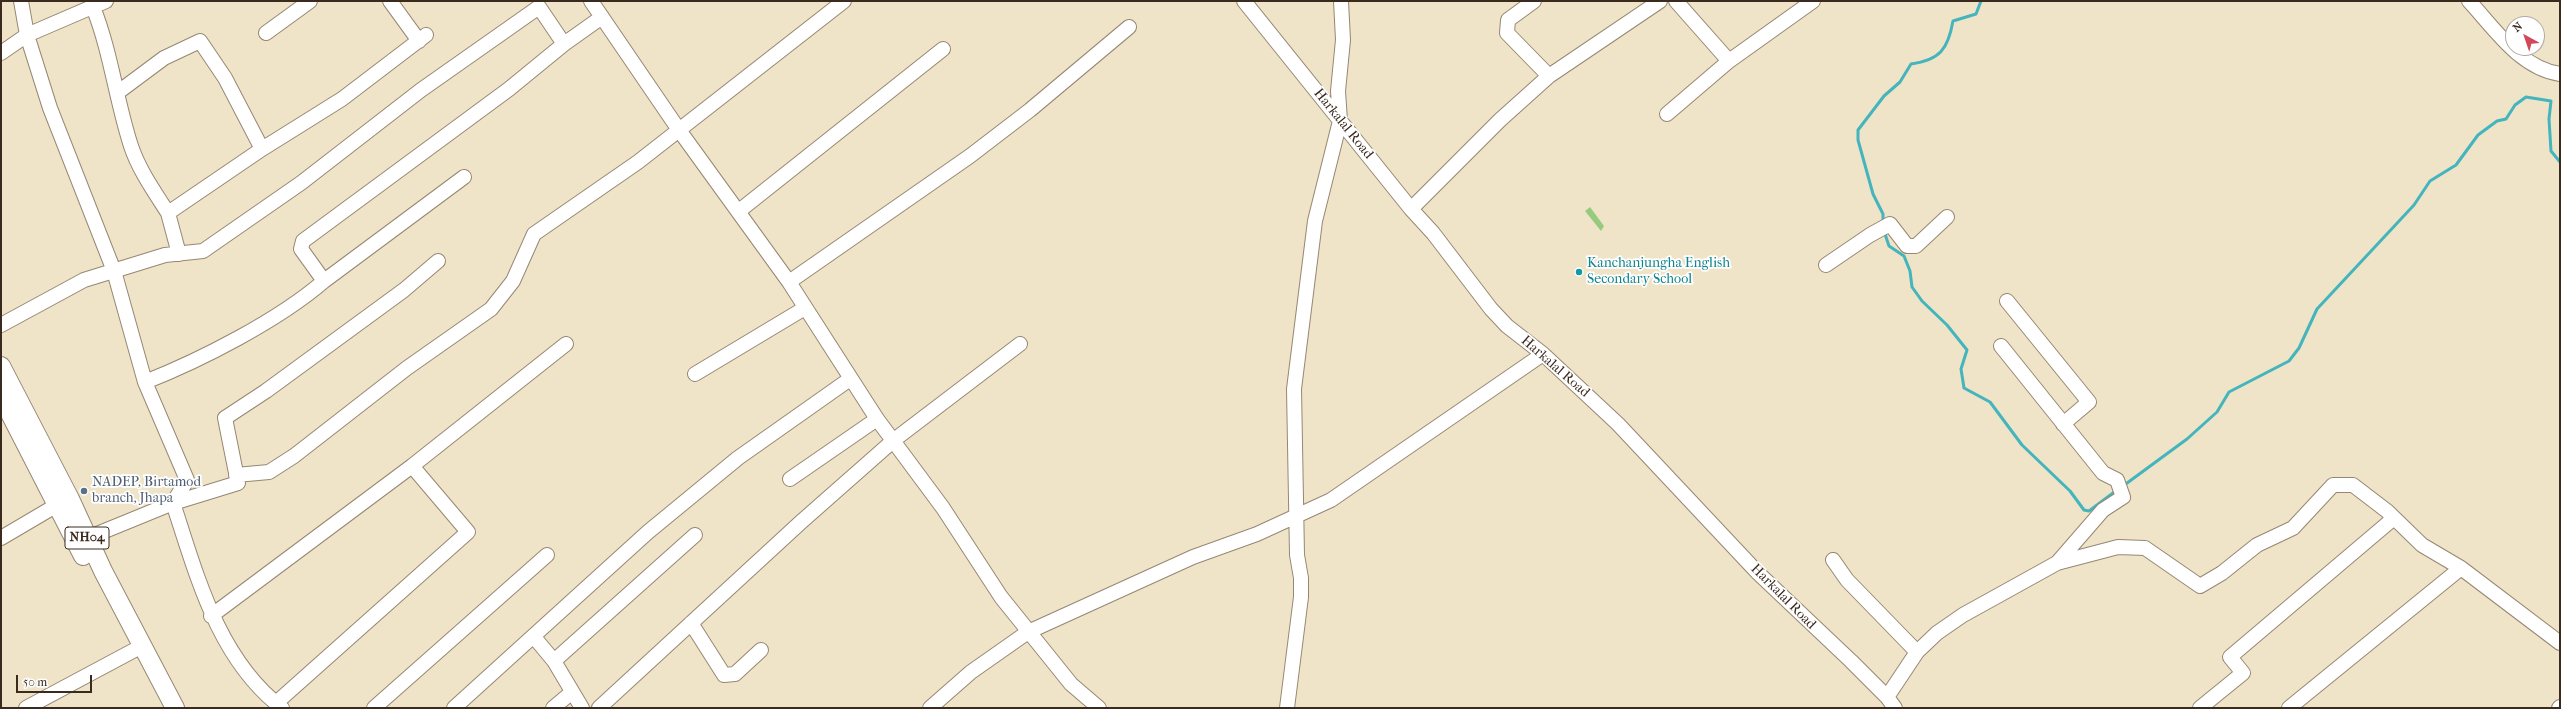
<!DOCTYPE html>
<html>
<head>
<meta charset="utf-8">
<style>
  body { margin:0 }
  #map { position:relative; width:2561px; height:709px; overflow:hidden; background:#f0e4c8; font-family:"IM FELL French Canon",serif }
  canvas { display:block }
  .frame { position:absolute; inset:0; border:2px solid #3b2a1e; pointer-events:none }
  .north { position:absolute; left:2505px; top:16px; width:40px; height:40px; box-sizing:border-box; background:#fff; border:1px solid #b1aaa5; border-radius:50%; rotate:320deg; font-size:11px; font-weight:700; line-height:16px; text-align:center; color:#3b2a1e }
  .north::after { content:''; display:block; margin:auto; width:14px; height:18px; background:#d1495b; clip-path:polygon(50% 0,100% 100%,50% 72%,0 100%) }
  .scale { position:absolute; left:16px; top:675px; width:76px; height:18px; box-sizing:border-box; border:2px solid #3b2a1e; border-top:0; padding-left:5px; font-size:12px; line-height:14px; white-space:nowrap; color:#3b2a1e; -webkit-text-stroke:3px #fff; paint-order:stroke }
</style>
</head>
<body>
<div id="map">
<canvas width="2561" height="709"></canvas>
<div class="frame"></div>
<div class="north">N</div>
<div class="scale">50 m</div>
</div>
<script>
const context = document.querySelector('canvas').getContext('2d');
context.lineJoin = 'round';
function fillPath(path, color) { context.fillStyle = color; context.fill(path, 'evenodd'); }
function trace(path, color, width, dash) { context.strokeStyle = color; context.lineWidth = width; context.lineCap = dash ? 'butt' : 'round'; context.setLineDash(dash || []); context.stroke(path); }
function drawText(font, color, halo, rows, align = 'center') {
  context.font = font + ' "IM FELL French Canon",serif'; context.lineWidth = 3.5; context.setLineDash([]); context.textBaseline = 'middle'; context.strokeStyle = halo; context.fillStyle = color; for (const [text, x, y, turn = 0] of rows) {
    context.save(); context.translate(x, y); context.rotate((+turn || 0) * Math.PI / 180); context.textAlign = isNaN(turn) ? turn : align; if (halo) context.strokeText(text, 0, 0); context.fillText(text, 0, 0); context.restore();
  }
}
const green = new Path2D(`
  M 1590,207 L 1604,226 L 1601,231 L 1585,211 Z`);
const stream = new Path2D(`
  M 1883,223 L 1883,214 L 1873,194 L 1858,140 L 1858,130 L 1884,96 L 1900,82 L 1911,64 C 1940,60 1948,49 1953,21 L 1976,14 L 1981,1
  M 1884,231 L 1889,246 L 1904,256 L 1910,271 L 1912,287 L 1922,301 L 1947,325 L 1967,350 L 1961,369 L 1964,388 L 1990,402 L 2022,445 L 2070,491 L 2084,510 L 2089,511 L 2117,490
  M 2123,486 L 2187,439 L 2217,412 L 2229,392 L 2289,361 L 2299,348 L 2317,309 L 2414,205 L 2430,181 L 2456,165 L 2478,135 L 2497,121 L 2506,119 L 2515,105 L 2526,97 L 2551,101 L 2549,119 L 2551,151 L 2560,162`);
const minor = new Path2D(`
  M 21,1 L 27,35 L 50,108 L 114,271 L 145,382 L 187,480 L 173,503 C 197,576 218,659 282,708
  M 390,1 L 419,41
  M 591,1 L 679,130 L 789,282 L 877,419 L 943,508 L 1001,597 L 1071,684 L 1099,708
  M 1244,1 L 1411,209 L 1433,233 L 1491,309 L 1507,326 L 1543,354 L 1618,424 L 1758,573 L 1851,661 L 1887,697 L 1895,708
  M 1534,1 L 1508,20 L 1507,33 L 1549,76
  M 1676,1 L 1729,61
  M 2469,1 C 2495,29 2520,68 2560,74
  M 93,7 C 111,52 116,100 131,146 C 139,170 154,191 168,213
  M 266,33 L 310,1
  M 1,53 L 27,35 L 106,1
  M 117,93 L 164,58 L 200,41 L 225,78 L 262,149 L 168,213 L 179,254
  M 1667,114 L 1729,61 L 1813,1
  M 262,149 L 342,99 L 426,35
  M 464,177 L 324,281 L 301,249 L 303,241 L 509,89 L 564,44
  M 1411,209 L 1500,120 L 1549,76 L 1660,1
  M 739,211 L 943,49
  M 1826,265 L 1870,235 L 1890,224 L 1907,246 L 1916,246 L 1947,217
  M 789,282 L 970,156 L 1030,110 L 1129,27
  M 2007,301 L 2089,402 L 2063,424
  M 1,325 L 84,280 L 165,255 L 203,251 L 301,183 L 421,90 L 539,7 L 564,44 L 602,17
  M 2001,346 L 2103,473 L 2117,480 L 2123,497 L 2103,510 L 2057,563
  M 695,374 L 805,308
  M 145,382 C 201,360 279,320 324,281
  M 236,475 L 269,472 L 294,456 L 407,368 L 491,309 L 513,281 L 534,234 L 638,162 L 844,1
  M 790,479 L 877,419
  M 1,538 L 57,505
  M 80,541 L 173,503 L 238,483 L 225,418 L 266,391 L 404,290 L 438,261
  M 1833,560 L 1847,580 L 1917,652
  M 211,616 L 412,466 L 566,344
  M 691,623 L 724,675 L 735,674 L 761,650
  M 534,637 L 554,661 L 695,535
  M 554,661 L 582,708
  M 1887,697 L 1917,652 L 1937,633 L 1963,615 L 2057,563 L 2118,547 L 2145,548 L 2200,586 L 2222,573 L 2257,545 L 2293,528 L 2333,485 L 2353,485 L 2387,511 L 2422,545 L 2461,568 L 2560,643
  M 276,703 L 468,532 L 412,466
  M 26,708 L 142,646
  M 374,708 L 547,555
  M 454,708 L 648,532 L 738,458 L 850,379
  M 553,708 L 572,692
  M 599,708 L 801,522 L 894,440 L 1020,344
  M 930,708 L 971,672 L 1028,632 L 1193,557 L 1257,534 L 1331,500 L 1543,354
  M 1287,708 L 1301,597 L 1301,578 L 1297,555 L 1294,389 L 1315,221 L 1340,121 L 1338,91 L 1343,40 L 1341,1
  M 2200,708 L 2243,673 L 2230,657 L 2394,518
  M 2289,708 L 2461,568
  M 2559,708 L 2560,707`);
const major = new Path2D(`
  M 1,366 L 70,499 L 103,571 L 175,708
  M 1,396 L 83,556`);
const markers = [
  [1579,272,4,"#0f9aa8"],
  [84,491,4,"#5c6f8a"]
];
const shields = [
  [87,538,44]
];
const shieldNames = [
  ["NH04",87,538]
];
const streetNames = [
  ["Harkalal Road",1343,124,51],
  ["Harkalal Road",1555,367,41],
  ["Harkalal Road",1783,597,45]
];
const cultureNames = [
  ["Kanchanjungha English",1587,264],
  ["Secondary School",1587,280]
];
const serviceNames = [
  ["NADEP, Birtamod",92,483],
  ["branch, Jhapa",92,499]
];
fillPath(green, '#96cb7d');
trace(stream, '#44b4bd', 3);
trace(minor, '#968773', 16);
trace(major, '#968773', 20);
trace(minor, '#fff', 14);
trace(major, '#fff', 18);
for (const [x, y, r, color] of markers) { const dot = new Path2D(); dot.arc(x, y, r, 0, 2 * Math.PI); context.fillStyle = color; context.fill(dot); trace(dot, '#fff', 1.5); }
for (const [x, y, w] of shields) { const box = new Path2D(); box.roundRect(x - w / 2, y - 11, w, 22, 3); context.fillStyle = '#fff'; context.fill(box); trace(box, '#3b2a1e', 1); }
drawText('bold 13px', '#3b2a1e', null, shieldNames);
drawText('14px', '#3b2a1e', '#fff', streetNames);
drawText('14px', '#0d838f', '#fff', cultureNames, 'left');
drawText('14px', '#4e5e75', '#fff', serviceNames, 'left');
</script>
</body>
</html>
